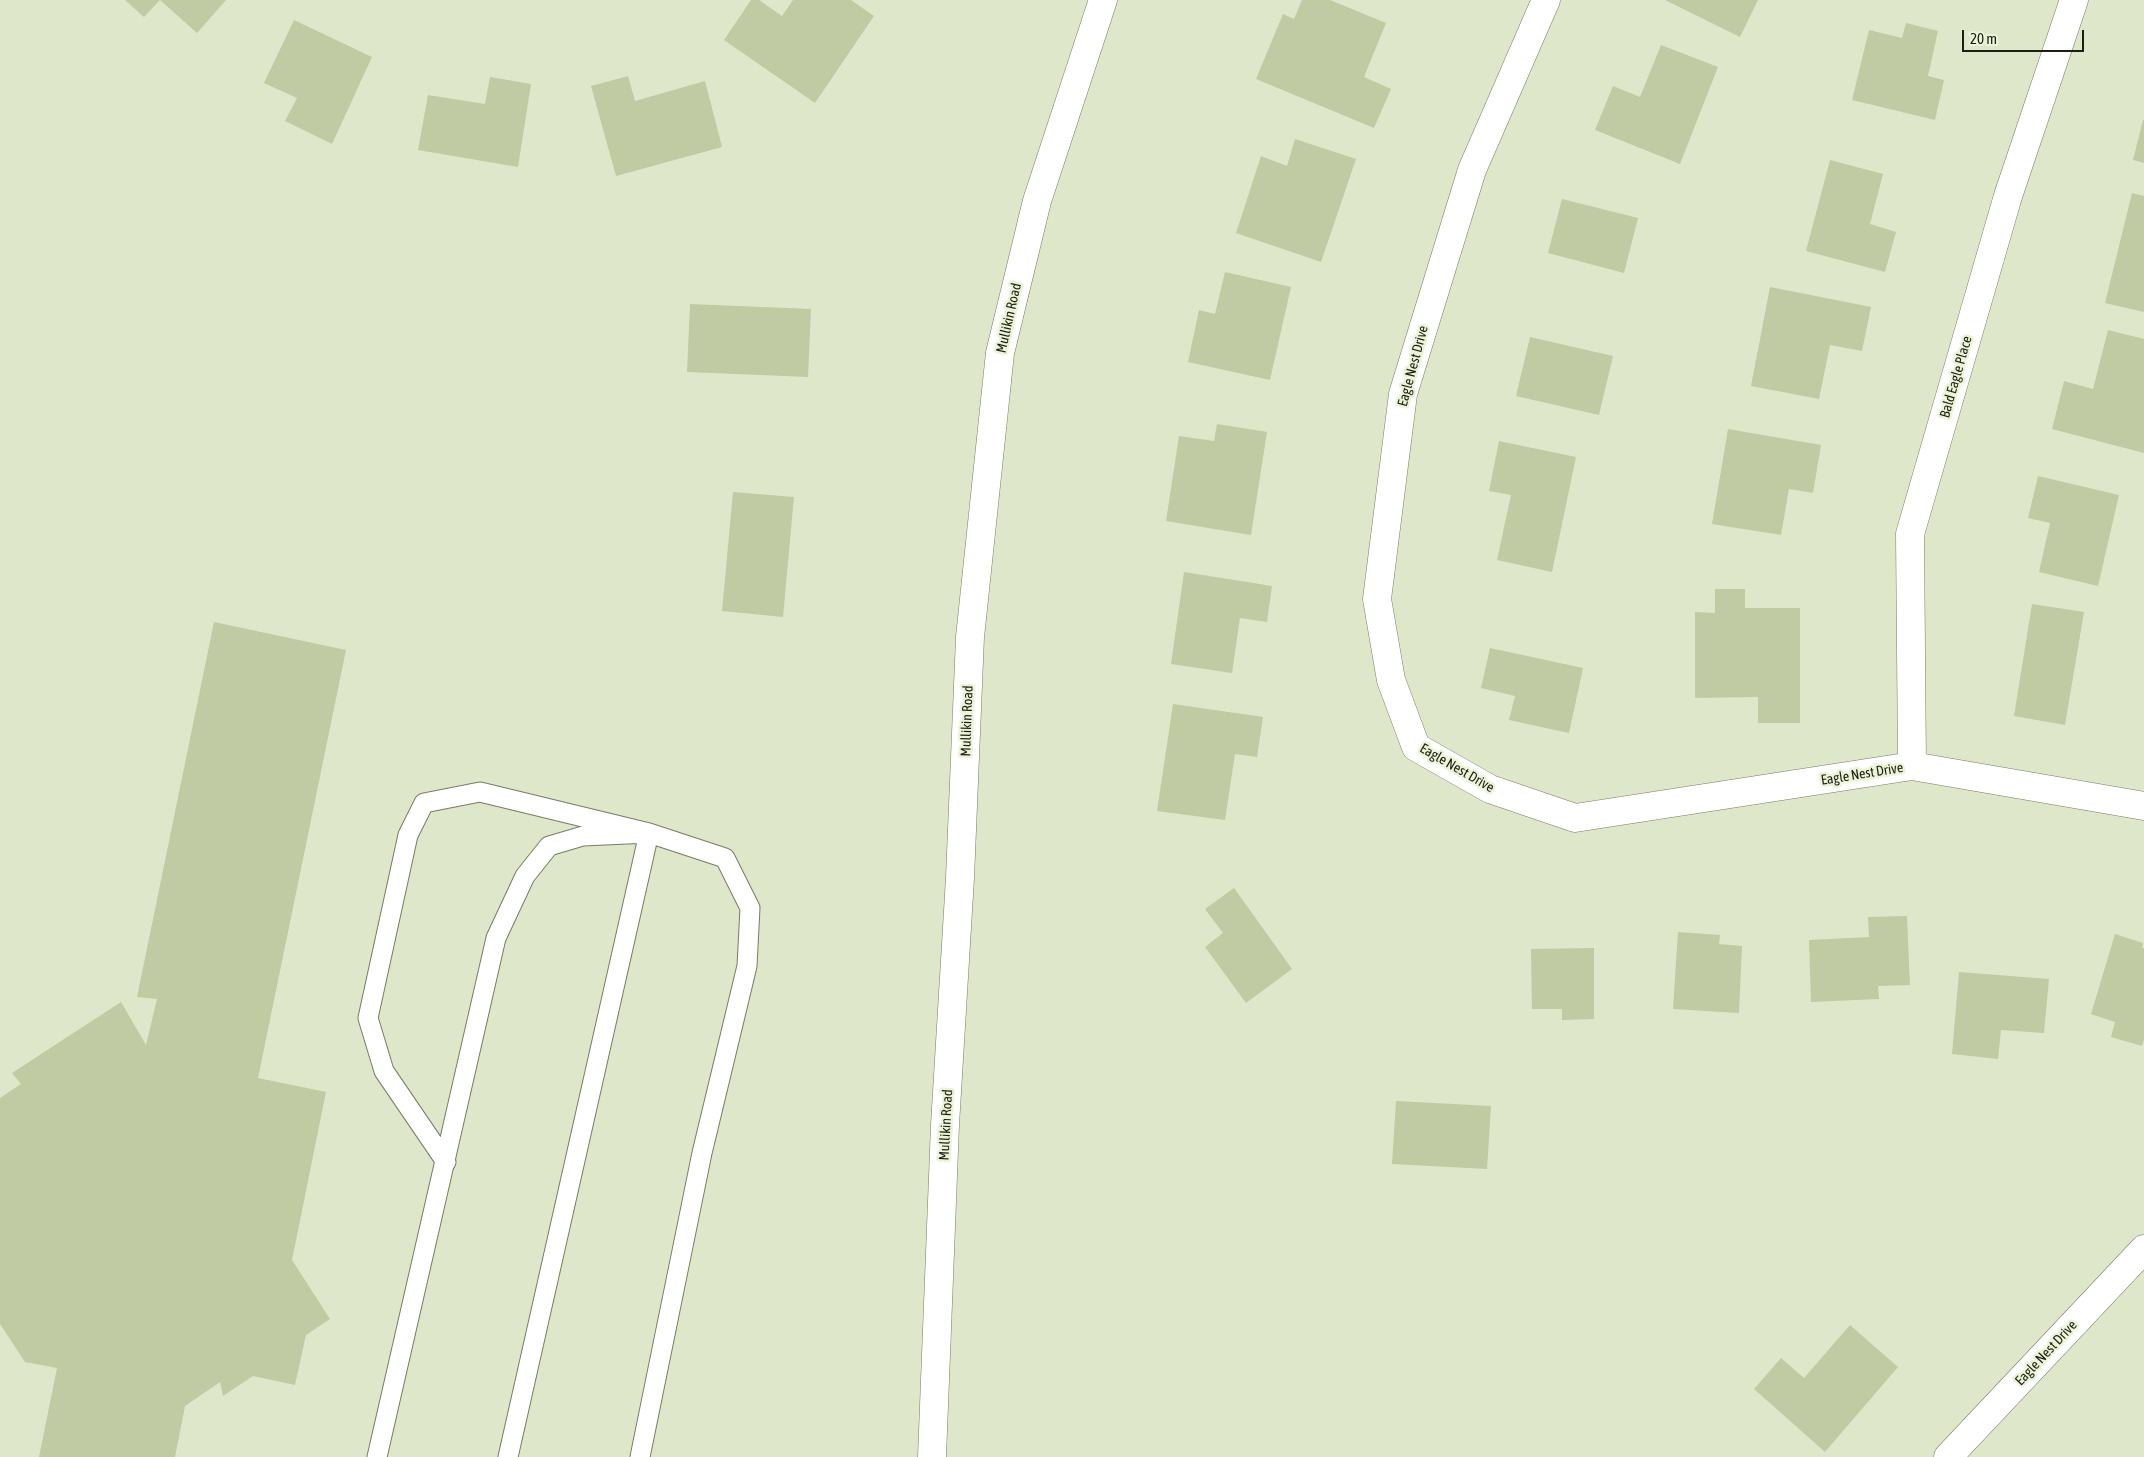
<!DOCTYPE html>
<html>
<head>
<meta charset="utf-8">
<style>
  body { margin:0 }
  #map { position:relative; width:2144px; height:1457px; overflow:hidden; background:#dfe7ca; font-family:"Asap Condensed",sans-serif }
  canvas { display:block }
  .scale { position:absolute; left:1962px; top:30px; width:122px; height:22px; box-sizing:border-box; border:2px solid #1b1e14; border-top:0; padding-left:6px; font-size:15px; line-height:18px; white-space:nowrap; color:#1b1e14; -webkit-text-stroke:4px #ecf4d7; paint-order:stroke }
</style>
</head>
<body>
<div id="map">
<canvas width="2144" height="1457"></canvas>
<div class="scale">20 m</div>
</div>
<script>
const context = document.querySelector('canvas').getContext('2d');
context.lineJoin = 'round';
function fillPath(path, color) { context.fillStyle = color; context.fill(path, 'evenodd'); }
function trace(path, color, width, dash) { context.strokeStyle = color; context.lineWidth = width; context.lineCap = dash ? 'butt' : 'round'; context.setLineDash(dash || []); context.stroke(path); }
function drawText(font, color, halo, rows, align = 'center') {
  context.font = font + ' "Asap Condensed",sans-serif'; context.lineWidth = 5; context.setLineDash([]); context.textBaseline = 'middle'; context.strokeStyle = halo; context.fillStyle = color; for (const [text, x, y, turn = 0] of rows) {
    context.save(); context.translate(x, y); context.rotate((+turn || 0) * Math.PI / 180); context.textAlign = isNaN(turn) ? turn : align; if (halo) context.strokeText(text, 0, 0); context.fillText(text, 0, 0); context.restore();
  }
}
const building = new Path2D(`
  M 125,0 L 160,0 L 144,17 Z
  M 160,0 L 226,0 L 197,33 Z
  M 751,0 L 759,0 L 782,16 L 793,0 L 851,0 L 874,16 L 815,103 L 724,40 Z
  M 1302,0 L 1330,0 L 1386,23 L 1364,77 L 1391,89 L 1374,128 L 1256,79 L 1283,14 L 1294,19 Z
  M 1665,0 L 1758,0 L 1740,37 Z
  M 294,20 L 372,57 L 332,144 L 285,121 L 297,98 L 264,83 Z
  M 1906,23 L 1938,31 L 1928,76 L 1944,80 L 1935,120 L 1852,100 L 1869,30 L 1902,38 Z
  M 1661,45 L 1718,67 L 1680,164 L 1595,130 L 1613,86 L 1640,97 Z
  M 628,76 L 635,101 L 705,81 L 722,147 L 616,176 L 591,86 Z
  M 490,77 L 531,84 L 518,167 L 418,150 L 428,95 L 485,104 Z
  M 2143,120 L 2144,120 L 2144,163 L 2133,160 Z
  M 1295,139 L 1356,159 L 1321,262 L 1236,233 L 1261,156 L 1287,166 Z
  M 1830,160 L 1883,174 L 1870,224 L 1896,232 L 1885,272 L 1806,251 Z
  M 2132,193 L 2144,196 L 2144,312 L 2105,303 Z
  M 1562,199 L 1638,218 L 1624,273 L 1548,253 Z
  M 1225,272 L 1291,287 L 1270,380 L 1188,362 L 1199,310 L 1215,314 Z
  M 1770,287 L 1871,307 L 1862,351 L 1830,345 L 1819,399 L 1751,386 Z
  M 690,304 L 811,309 L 808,377 L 687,372 Z
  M 2108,330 L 2144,339 L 2144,453 L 2052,429 L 2064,381 L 2093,389 Z
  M 1530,337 L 1613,356 L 1599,415 L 1516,396 Z
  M 1217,424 L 1267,432 L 1251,535 L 1166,521 L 1179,436 L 1214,441 Z
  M 1728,429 L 1821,445 L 1813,493 L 1789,489 L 1781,535 L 1712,524 Z
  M 1499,441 L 1576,457 L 1552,572 L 1497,560 L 1511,495 L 1489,491 Z
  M 2038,476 L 2119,495 L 2098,586 L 2039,572 L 2050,523 L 2028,518 Z
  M 733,492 L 794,497 L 783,617 L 722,611 Z
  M 1184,572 L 1272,586 L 1267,622 L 1240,618 L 1232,673 L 1171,664 Z
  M 1715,589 L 1745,589 L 1745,608 L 1800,608 L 1800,723 L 1758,723 L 1758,697 L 1695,698 L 1695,612 L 1715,613 Z
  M 2032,604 L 2084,612 L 2065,725 L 2014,716 Z
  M 214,622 L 346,650 L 258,1078 L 326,1092 L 292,1260 L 330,1319 L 306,1335 L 295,1385 L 253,1376 L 223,1396 L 220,1382 L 185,1406 L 175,1457 L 39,1457 L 57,1368 L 25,1362 L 0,1324 L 0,1098 L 21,1084 L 12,1073 L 121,1002 L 146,1045 L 157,999 L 137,997 Z
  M 1490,648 L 1583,668 L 1569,733 L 1509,720 L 1515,696 L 1481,688 Z
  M 1173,704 L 1263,717 L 1257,757 L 1235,754 L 1225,820 L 1157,811 Z
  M 1234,888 L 1292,969 L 1246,1003 L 1205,947 L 1223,933 L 1205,909 Z
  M 1907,916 L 1910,985 L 1878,986 L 1879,999 L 1811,1002 L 1809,940 L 1869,937 L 1868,917 Z
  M 1678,932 L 1720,935 L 1719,944 L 1742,946 L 1739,1013 L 1673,1009 Z
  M 2115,934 L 2143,943 L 2142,948 L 2144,948 L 2144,1039 L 2142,1046 L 2111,1037 L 2115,1022 L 2091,1014 Z
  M 1594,948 L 1594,1019 L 1562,1020 L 1562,1009 L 1532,1009 L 1531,949 Z
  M 1959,972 L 2049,979 L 2044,1033 L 2001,1030 L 1998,1059 L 1952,1054 Z
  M 1396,1101 L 1491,1106 L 1487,1169 L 1392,1164 Z
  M 1850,1325 L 1898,1367 L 1825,1452 L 1754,1389 L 1781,1358 L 1804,1378 Z`);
const service = new Path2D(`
  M 446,1162 L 384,1071 L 368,1018 L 408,835 L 424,803 L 480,792 L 649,833 L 508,1457
  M 377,1457 L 496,938 L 525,876 L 549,846 L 583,836 L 649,833 L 725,858 L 750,908 L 747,966 L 702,1153 L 640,1457`);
const minor = new Path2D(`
  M 1546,0 L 1472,170 L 1403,394 L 1377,599 L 1391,680 L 1416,747 L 1490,789 L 1575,818 L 1912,766 L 2144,806
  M 1912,766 L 1910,534 L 2008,196 L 2074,0
  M 1948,1457 L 2144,1249`);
const tertiary = new Path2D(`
  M 932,1457 L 945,1125 L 960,878 L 970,637 L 1000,353 L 1037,201 L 1103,0`);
const streetNames = [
  ["Mullikin Road",1009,318,-77],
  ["Eagle Nest Drive",1413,366,-75],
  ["Bald Eagle Place",1956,377,-74],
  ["Mullikin Road",967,721,-88],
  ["Eagle Nest Drive",1457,768,30],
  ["Eagle Nest Drive",1862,774,-9],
  ["Mullikin Road",946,1125,-87],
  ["Eagle Nest Drive",2046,1353,-47]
];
fillPath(building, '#c0caa3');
trace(service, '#767d63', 21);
trace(minor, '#767d63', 29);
trace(tertiary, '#767d63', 29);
trace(service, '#fff', 19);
trace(minor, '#fff', 28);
trace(tertiary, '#fff', 28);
drawText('14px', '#1b1e14', '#ecf4d7', streetNames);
</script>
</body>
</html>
